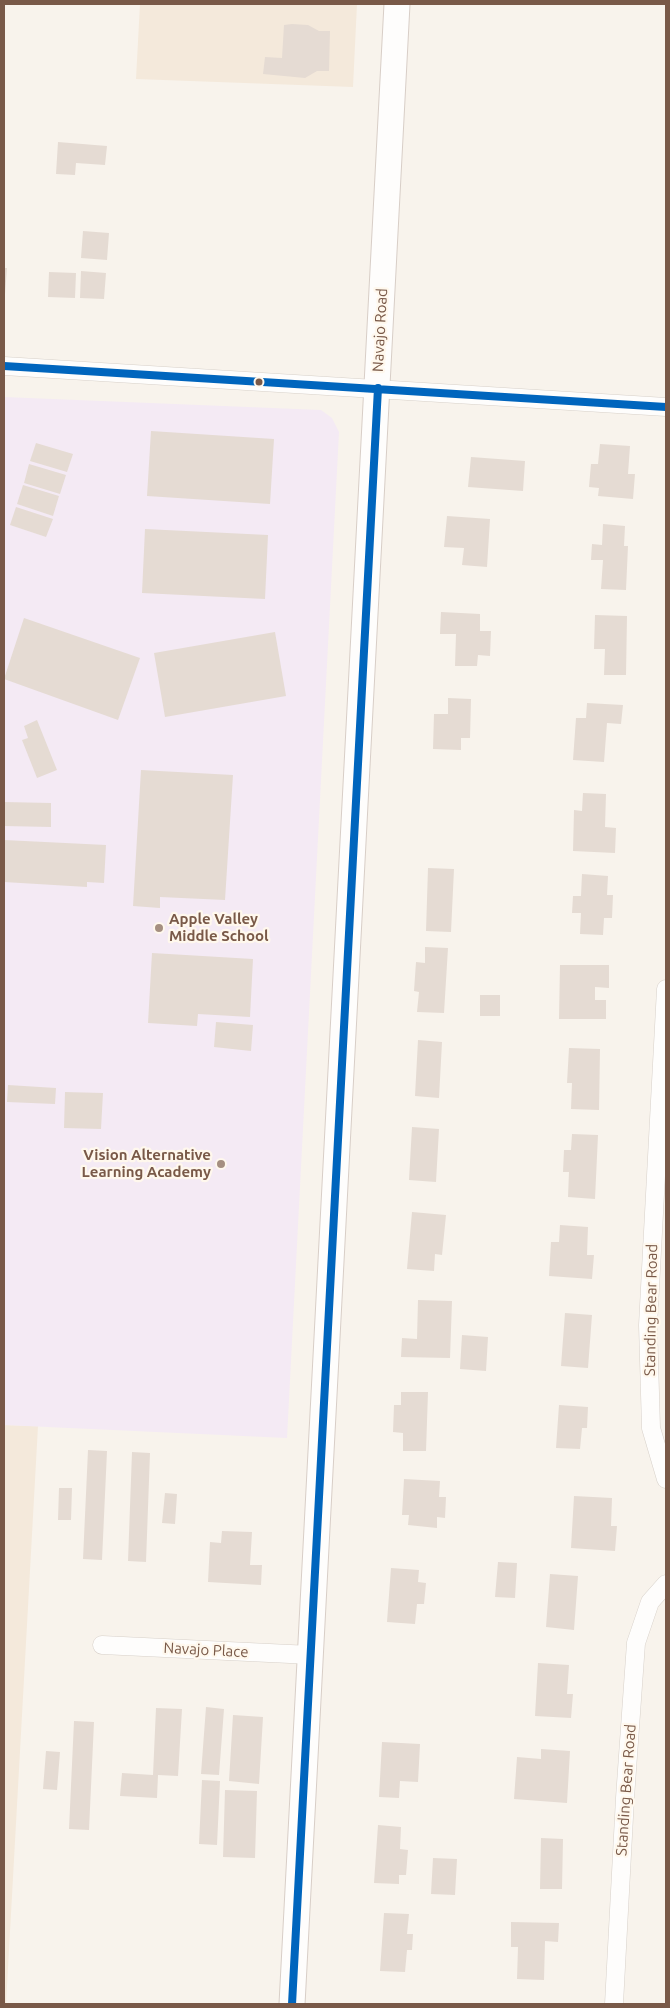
<!DOCTYPE html>
<html>
<head>
<meta charset="utf-8">
<style>
  body { margin:0 }
  #map { position:relative; width:670px; height:2008px; overflow:hidden; background:#f8f3ec; font-family:Ubuntu,sans-serif }
  canvas { display:block }
  .frame { position:absolute; inset:0; border:5px solid #795948; pointer-events:none }
</style>
</head>
<body>
<div id="map">
<canvas width="670" height="2008"></canvas>
<div class="frame"></div>
</div>
<script>
const context = document.querySelector('canvas').getContext('2d');
context.lineJoin = 'round';
function fillPath(path, color) { context.fillStyle = color; context.fill(path, 'evenodd'); }
function trace(path, color, width, dash) { context.strokeStyle = color; context.lineWidth = width; context.lineCap = dash ? 'butt' : 'round'; context.setLineDash(dash || []); context.stroke(path); }
function drawText(font, color, halo, rows, align = 'center') {
  context.font = font + ' Ubuntu,sans-serif'; context.lineWidth = 4.5; context.setLineDash([]); context.textBaseline = 'middle'; context.strokeStyle = halo; context.fillStyle = color; for (const [text, x, y, turn = 0] of rows) {
    context.save(); context.translate(x, y); context.rotate((+turn || 0) * Math.PI / 180); context.textAlign = isNaN(turn) ? turn : align; if (halo) context.strokeText(text, 0, 0); context.fillText(text, 0, 0); context.restore();
  }
}
const residential = new Path2D(`
  M 140,4 L 357,4 L 353,87 L 136,79 Z
  M 4,1425 L 38,1426 L 6,2004 L 4,2004 Z`);
const education = new Path2D(`
  M 4,397 L 321,410 L 332,418 L 339,432 L 287,1438 L 4,1425 Z`);
const building = new Path2D(`
  M 292,24 L 308,25 L 319,31 L 330,31 L 329,71 L 317,71 L 305,78 L 263,74 L 265,57 L 282,58 L 284,25 Z
  M 58,142 L 107,146 L 105,165 L 76,163 L 75,175 L 56,174 Z
  M 83,231 L 109,233 L 107,260 L 81,258 Z
  M 4,268 L 7,268 L 5,294 L 4,294 Z
  M 81,271 L 106,273 L 104,299 L 80,298 Z
  M 49,272 L 76,273 L 75,298 L 48,297 Z
  M 151,431 L 274,439 L 270,504 L 147,496 Z
  M 36,443 L 73,454 L 67,472 L 30,461 Z
  M 600,444 L 630,446 L 628,474 L 635,474 L 633,499 L 598,496 L 599,488 L 589,487 L 591,464 L 598,464 Z
  M 471,457 L 525,461 L 523,491 L 468,487 Z
  M 29,464 L 66,475 L 60,494 L 24,483 Z
  M 23,485 L 59,496 L 53,516 L 17,504 Z
  M 16,507 L 53,519 L 46,537 L 10,525 Z
  M 447,516 L 490,519 L 487,567 L 462,565 L 464,548 L 444,547 Z
  M 603,524 L 625,526 L 624,546 L 628,546 L 626,590 L 601,589 L 603,560 L 591,560 L 592,544 L 602,545 Z
  M 145,529 L 268,535 L 265,599 L 142,593 Z
  M 441,612 L 480,614 L 480,631 L 491,631 L 490,656 L 478,655 L 477,666 L 455,666 L 456,634 L 440,634 Z
  M 595,615 L 627,616 L 626,675 L 604,675 L 605,649 L 594,649 Z
  M 24,618 L 140,658 L 118,720 L 4,679 Z
  M 275,632 L 286,696 L 165,717 L 154,653 Z
  M 448,698 L 471,699 L 470,738 L 461,738 L 461,750 L 433,749 L 434,714 L 448,714 Z
  M 587,703 L 623,705 L 621,724 L 607,723 L 604,762 L 573,760 L 576,718 L 586,718 Z
  M 37,720 L 57,770 L 37,778 L 22,740 L 28,738 L 24,726 Z
  M 141,770 L 233,775 L 225,900 L 160,897 L 160,908 L 133,906 Z
  M 583,793 L 606,794 L 605,827 L 616,828 L 615,853 L 573,851 L 574,810 L 582,811 Z
  M 4,802 L 51,803 L 51,827 L 4,826 Z
  M 4,840 L 106,845 L 104,883 L 87,882 L 87,887 L 4,882 Z
  M 428,868 L 454,869 L 451,932 L 426,931 Z
  M 582,874 L 608,876 L 607,895 L 613,895 L 612,918 L 604,918 L 603,935 L 580,934 L 581,913 L 572,913 L 573,896 L 581,896 Z
  M 425,947 L 448,948 L 444,1013 L 417,1012 L 419,992 L 414,991 L 416,962 L 425,963 Z
  M 152,953 L 253,959 L 250,1017 L 198,1014 L 197,1026 L 148,1023 Z
  M 560,965 L 609,965 L 609,988 L 595,987 L 595,1000 L 606,1000 L 606,1019 L 559,1019 Z
  M 480,995 L 500,995 L 500,1016 L 480,1016 Z
  M 216,1022 L 253,1025 L 251,1051 L 214,1047 Z
  M 418,1040 L 442,1042 L 439,1098 L 415,1096 Z
  M 569,1048 L 600,1049 L 599,1110 L 571,1109 L 572,1083 L 567,1083 Z
  M 8,1085 L 56,1088 L 55,1104 L 7,1102 Z
  M 65,1092 L 103,1093 L 101,1129 L 64,1128 Z
  M 412,1127 L 439,1129 L 436,1182 L 409,1180 Z
  M 572,1134 L 598,1135 L 595,1199 L 568,1197 L 569,1172 L 563,1172 L 564,1150 L 571,1150 Z
  M 412,1212 L 446,1215 L 442,1255 L 435,1254 L 434,1271 L 407,1269 Z
  M 560,1225 L 588,1227 L 587,1255 L 594,1255 L 592,1279 L 549,1276 L 551,1242 L 559,1242 Z
  M 418,1300 L 452,1301 L 450,1358 L 401,1357 L 402,1338 L 417,1339 Z
  M 565,1313 L 592,1315 L 588,1368 L 561,1366 Z
  M 462,1335 L 488,1337 L 486,1371 L 460,1369 Z
  M 401,1392 L 428,1392 L 426,1451 L 403,1451 L 403,1433 L 393,1432 L 394,1405 L 401,1405 Z
  M 559,1405 L 588,1407 L 587,1428 L 582,1428 L 580,1449 L 556,1448 Z
  M 88,1450 L 107,1451 L 102,1560 L 83,1559 Z
  M 132,1452 L 150,1453 L 146,1562 L 128,1561 Z
  M 404,1479 L 440,1481 L 439,1497 L 446,1497 L 445,1518 L 437,1517 L 437,1528 L 408,1525 L 409,1515 L 402,1515 Z
  M 59,1488 L 72,1488 L 71,1520 L 58,1520 Z
  M 165,1493 L 177,1494 L 175,1524 L 162,1523 Z
  M 574,1496 L 612,1498 L 611,1526 L 617,1526 L 615,1551 L 571,1548 Z
  M 222,1531 L 252,1532 L 250,1565 L 262,1565 L 261,1585 L 208,1582 L 210,1542 L 221,1543 Z
  M 498,1562 L 517,1563 L 515,1598 L 495,1597 Z
  M 391,1568 L 419,1570 L 418,1582 L 426,1583 L 424,1604 L 417,1604 L 415,1624 L 387,1622 Z
  M 550,1574 L 578,1576 L 574,1630 L 546,1627 Z
  M 538,1663 L 569,1665 L 567,1694 L 573,1694 L 571,1718 L 535,1716 Z
  M 206,1707 L 224,1709 L 219,1775 L 201,1774 Z
  M 156,1708 L 182,1709 L 178,1776 L 158,1775 L 157,1798 L 120,1796 L 122,1773 L 153,1775 Z
  M 233,1715 L 263,1717 L 259,1784 L 229,1781 Z
  M 74,1721 L 94,1722 L 89,1830 L 69,1829 Z
  M 382,1742 L 420,1744 L 418,1782 L 400,1781 L 399,1798 L 379,1797 Z
  M 541,1749 L 570,1751 L 567,1803 L 514,1799 L 517,1757 L 541,1759 Z
  M 46,1751 L 60,1752 L 57,1790 L 43,1789 Z
  M 202,1780 L 220,1781 L 217,1845 L 199,1844 Z
  M 225,1790 L 257,1791 L 255,1858 L 223,1857 Z
  M 378,1825 L 401,1827 L 400,1849 L 408,1850 L 406,1875 L 399,1875 L 399,1884 L 374,1883 Z
  M 541,1838 L 563,1839 L 562,1889 L 540,1889 Z
  M 433,1858 L 457,1859 L 455,1895 L 431,1894 Z
  M 384,1913 L 409,1914 L 407,1934 L 413,1934 L 412,1950 L 407,1950 L 405,1972 L 380,1971 Z
  M 511,1922 L 559,1923 L 558,1942 L 545,1941 L 544,1980 L 517,1979 L 518,1947 L 511,1947 Z`);
const street = new Path2D(`
  M 4,366 L 666,407
  M 666,989 L 648,1325 L 651,1428 L 666,1479
  M 102,1645 L 311,1655
  M 614,2004 L 625,1798 L 636,1643 L 650,1602 L 666,1584`);
const secondary = new Path2D(`
  M 292,2004 L 397,4`);
const bus1 = new Path2D(`
  M 4,366 L 666,407
  M 292,2004 L 378,388`);
const markers = [
  [259,382,4.5,"#795948"],
  [159,928,5,"#a58f81"],
  [221,1164,5,"#a58f81"]
];
const streetNames = [
  ["Navajo Road",380,330,-87],
  ["Standing Bear Road",651,1310,-89],
  ["Navajo Place",206,1650,3],
  ["Standing Bear Road",626,1790,-86]
];
const poiNames = [
  ["Apple Valley",169,919],
  ["Middle School",169,936],
  ["Vision Alternative",211,1155,"right"],
  ["Learning Academy",211,1172,"right"]
];
fillPath(residential, '#f4e9db');
fillPath(education, '#f4eaf4');
fillPath(building, '#e5dbd3');
trace(street, '#d7d0c9', 19);
trace(secondary, '#d8cec7', 27);
trace(street, '#fefdfc', 18);
trace(secondary, '#fefdfc', 25);
trace(bus1, '#0065bd', 8);
for (const [x, y, r, color] of markers) { const dot = new Path2D(); dot.arc(x, y, r, 0, 2 * Math.PI); context.fillStyle = color; context.fill(dot); trace(dot, '#fff8ed', 2); }
drawText('15px', '#795948', '#fff8ed', streetNames);
drawText('bold 15px', '#795948', '#fff8ed', poiNames, 'left');
</script>
</body>
</html>
